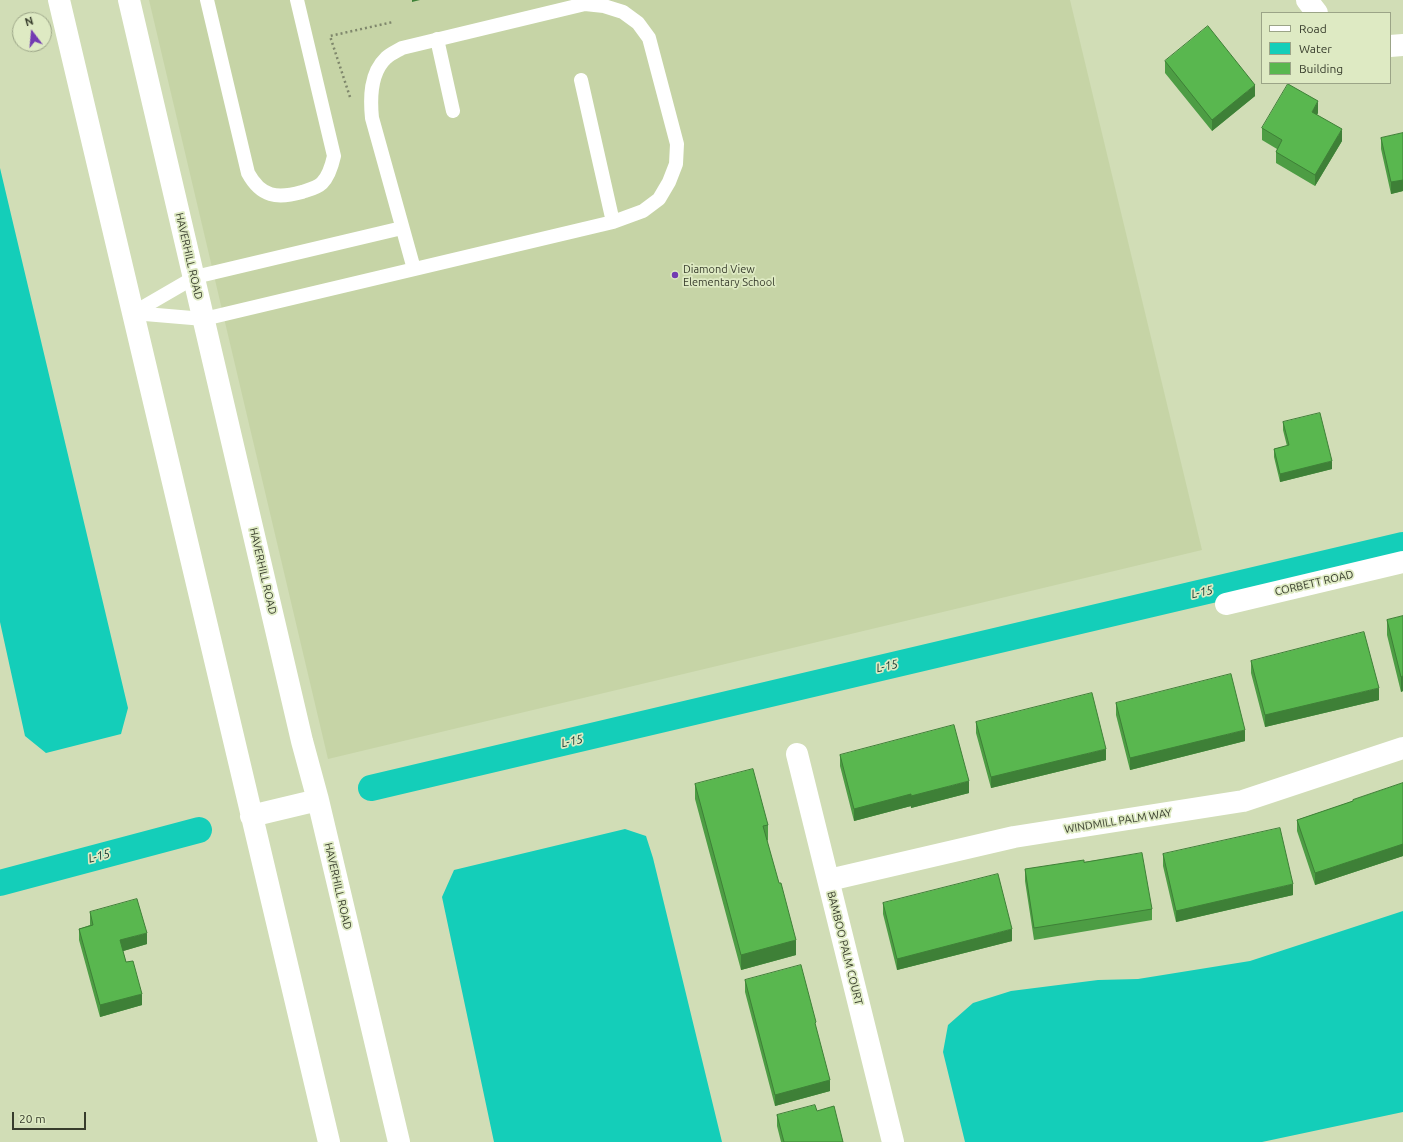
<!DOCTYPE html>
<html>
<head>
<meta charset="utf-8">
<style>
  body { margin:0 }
  #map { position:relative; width:1403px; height:1142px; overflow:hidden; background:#d1ddb6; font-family:Ubuntu,sans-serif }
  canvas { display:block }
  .legend { position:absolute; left:1261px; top:12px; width:130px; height:72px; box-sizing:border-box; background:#deeac3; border:1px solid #9ba487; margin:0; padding:5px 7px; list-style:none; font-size:12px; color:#373c2c }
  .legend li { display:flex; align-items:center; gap:8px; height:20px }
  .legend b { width:20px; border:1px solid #9ba487 }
  .north { position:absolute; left:12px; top:12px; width:40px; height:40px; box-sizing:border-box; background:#deeac3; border:1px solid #9ba487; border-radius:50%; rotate:344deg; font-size:11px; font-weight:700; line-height:16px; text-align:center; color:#373c2c }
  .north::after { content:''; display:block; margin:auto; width:14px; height:18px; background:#733bb2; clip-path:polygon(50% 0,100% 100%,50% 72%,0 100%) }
  .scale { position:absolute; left:12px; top:1112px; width:74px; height:18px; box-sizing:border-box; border:2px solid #373c2c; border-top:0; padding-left:5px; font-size:12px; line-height:14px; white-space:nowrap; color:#373c2c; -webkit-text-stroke:3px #deeac3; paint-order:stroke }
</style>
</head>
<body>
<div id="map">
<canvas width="1403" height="1142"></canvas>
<ul class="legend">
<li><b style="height:5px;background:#fff"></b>Road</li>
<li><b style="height:11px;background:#14ceb9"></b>Water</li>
<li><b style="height:11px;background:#59b74f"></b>Building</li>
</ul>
<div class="north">N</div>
<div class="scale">20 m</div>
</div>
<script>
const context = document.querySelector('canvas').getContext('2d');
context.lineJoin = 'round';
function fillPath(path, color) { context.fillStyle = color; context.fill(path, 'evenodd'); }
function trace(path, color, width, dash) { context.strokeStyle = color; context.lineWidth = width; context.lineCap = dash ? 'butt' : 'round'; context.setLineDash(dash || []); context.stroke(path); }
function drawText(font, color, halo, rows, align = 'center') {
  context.font = font + ' Ubuntu,sans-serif'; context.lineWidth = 3.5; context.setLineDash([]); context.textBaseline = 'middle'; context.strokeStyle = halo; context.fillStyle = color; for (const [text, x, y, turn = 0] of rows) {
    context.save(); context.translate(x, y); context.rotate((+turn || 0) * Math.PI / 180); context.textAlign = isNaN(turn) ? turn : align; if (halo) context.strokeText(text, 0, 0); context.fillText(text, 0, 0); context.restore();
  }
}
const built = new Path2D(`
  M 149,0 L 1070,0 L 1202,550 L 328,759 Z`);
const water = new Path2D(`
  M 0,168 L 128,708 L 121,734 L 46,753 L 25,736 L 0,622 Z
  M 625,829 L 646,836 L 653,858 L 722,1142 L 494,1142 L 442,897 L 454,870 Z
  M 1403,911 L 1403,1112 L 1262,1142 L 965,1142 L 943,1052 L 948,1025 L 973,1003 L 1011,991 L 1098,980 L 1138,979 L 1250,961 Z`);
const canal = new Path2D(`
  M 371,788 L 1403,545
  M 0,883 L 199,830`);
const path = new Path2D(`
  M 350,97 L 330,36 L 393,22`);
const lane = new Path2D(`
  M 207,0 L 248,173 C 261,197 277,199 302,192 C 308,190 317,188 322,183 C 329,176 332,165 334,156 L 297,0
  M 437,39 L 453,111
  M 581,80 L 613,222
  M 133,313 L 204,319 L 613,222 L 643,211 L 659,199 L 669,182 L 676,164 L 677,144 L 649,38 L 638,23 L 623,12 L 604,6 L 585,4 L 402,48 C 397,51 390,54 386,58 C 370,73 370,98 372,118 L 414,269
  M 133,313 L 195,277 L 402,228`);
const street = new Path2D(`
  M 1307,0 L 1317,13
  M 1390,46 L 1403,45
  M 1226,604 L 1403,562
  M 797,754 L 893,1142
  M 829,880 L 1014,837 L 1243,801 L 1403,748`);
const secondary = new Path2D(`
  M 59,0 L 329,1142
  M 129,0 L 302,741 L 318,800 L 399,1142
  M 251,816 L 318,800`);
const wall = new Path2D(`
  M 1165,61 L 1255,96 L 1212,131 L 1165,73 Z
  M 1318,113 L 1317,115 L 1342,141 L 1315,186 L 1276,163 L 1276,152 L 1277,149 L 1262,140 L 1262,128 Z
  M 1403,133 L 1403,191 L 1391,194 L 1381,149 L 1381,138 Z
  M 1283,422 L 1332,469 L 1280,482 L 1274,457 L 1274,449 L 1287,446 L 1283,430 Z
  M 1403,616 L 1403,691 L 1401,692 L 1387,635 L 1387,620 Z
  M 1251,661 L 1379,700 L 1265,727 L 1251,673 Z
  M 1116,703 L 1245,741 L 1130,770 L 1116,715 Z
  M 976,722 L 1106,760 L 991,788 L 976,733 Z
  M 840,755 L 969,793 L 911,808 L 911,806 L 854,821 L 840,766 Z
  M 1403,783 L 1403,856 L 1315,885 L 1297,831 L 1297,820 L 1353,801 L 1353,800 Z
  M 695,784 L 768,825 L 768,840 L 767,841 L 796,955 L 741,970 L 695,799 Z
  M 1163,854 L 1293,895 L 1176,922 L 1163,866 Z
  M 1084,862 L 1152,909 L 1152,920 L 1034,940 L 1025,881 L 1025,869 Z
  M 883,903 L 1012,941 L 897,970 L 883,914 Z
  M 90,912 L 147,944 L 123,951 L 126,962 L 142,1005 L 100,1017 L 79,940 L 79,929 L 90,925 Z
  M 745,980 L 816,1028 L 830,1091 L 775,1106 L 745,992 Z
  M 817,1111 L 843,1142 L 781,1142 L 777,1126 L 777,1115 Z`);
const shadedWall = new Path2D(`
  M 412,0 L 420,0 L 412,2 Z
  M 1255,85 L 1255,96 L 1212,131 L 1212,120 Z
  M 1318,101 L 1318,113 L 1312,123 L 1312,112 Z
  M 1342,129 L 1342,141 L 1315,186 L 1315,175 Z
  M 1403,180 L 1403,191 L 1391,194 L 1391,182 Z
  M 1332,461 L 1332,469 L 1280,482 L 1280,474 Z
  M 1403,676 L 1403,691 L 1401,692 L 1401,677 Z
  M 1379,688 L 1379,700 L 1265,727 L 1265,715 Z
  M 1245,730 L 1245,741 L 1130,770 L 1130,758 Z
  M 1106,749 L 1106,760 L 991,788 L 991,777 Z
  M 969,781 L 969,793 L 911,808 L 911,796 Z
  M 911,794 L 911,806 L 854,821 L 854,809 Z
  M 1403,844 L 1403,856 L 1315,885 L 1315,873 Z
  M 1293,884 L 1293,895 L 1176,922 L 1176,911 Z
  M 1012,929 L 1012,941 L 897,970 L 897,959 Z
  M 147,933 L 147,944 L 120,952 L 120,940 Z
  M 796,940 L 796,955 L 741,970 L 741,955 Z
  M 142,994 L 142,1005 L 100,1017 L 100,1005 Z
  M 830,1080 L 830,1091 L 775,1106 L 775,1095 Z`);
const building = new Path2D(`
  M 1208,26 L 1255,85 L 1212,120 L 1165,61 Z
  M 1288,84 L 1318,101 L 1312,112 L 1342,129 L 1315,175 L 1276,152 L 1282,140 L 1262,128 Z
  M 1403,133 L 1403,180 L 1391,182 L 1381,138 Z
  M 1320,413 L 1332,461 L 1280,474 L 1274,449 L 1289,445 L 1283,422 Z
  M 1403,616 L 1403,676 L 1401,677 L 1387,620 Z
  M 1364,632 L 1379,688 L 1265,715 L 1251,661 Z
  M 1231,674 L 1245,730 L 1130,758 L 1116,703 Z
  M 1092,693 L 1106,749 L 991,777 L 976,722 Z
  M 954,725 L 969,781 L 911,796 L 911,794 L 854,809 L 840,755 Z
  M 753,769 L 768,825 L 763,826 L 779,883 L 781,883 L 796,940 L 741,955 L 695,784 Z
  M 1403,783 L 1403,844 L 1315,873 L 1297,820 L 1353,801 L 1353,800 Z
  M 1280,828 L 1293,884 L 1176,911 L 1163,854 Z
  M 1142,853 L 1152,909 L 1034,928 L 1025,869 L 1084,860 L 1084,862 Z
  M 998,874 L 1012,929 L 897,959 L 883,903 Z
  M 137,899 L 147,933 L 120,940 L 126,962 L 133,961 L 142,994 L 100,1005 L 79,929 L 93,925 L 90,912 Z
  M 801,965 L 816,1022 L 815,1023 L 830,1080 L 775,1095 L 745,980 Z
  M 815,1105 L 817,1111 L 834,1106 L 843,1142 L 784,1142 L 777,1115 Z`);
const markers = [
  [675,275,4,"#733bb2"]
];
const streetNames = [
  ["HAVERHILL ROAD",189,256,77],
  ["HAVERHILL ROAD",263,571,77],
  ["CORBETT ROAD",1314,583,-13],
  ["WINDMILL PALM WAY",1118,821,-9],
  ["HAVERHILL ROAD",338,886,77],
  ["BAMBOO PALM COURT",845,948,76]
];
const poiNames = [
  ["Diamond View",683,269],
  ["Elementary School",683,282]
];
const waterNames = [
  ["L-15",1202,592,-13],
  ["L-15",887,666,-13],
  ["L-15",572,741,-13],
  ["L-15",99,856,-15]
];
fillPath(built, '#c6d4a6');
fillPath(water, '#14ceb9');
trace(canal, '#14ceb9', 26);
trace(path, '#7f876c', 2.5, [2, 3]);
trace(lane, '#fff', 14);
trace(street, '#fff', 22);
trace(secondary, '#fff', 22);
fillPath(wall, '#4d9d44');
fillPath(shadedWall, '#3e8037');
fillPath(building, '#59b74f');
trace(building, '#3e8037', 1);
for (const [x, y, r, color] of markers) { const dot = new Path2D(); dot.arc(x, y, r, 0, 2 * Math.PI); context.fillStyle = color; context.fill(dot); trace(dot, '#deeac3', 1.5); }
drawText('11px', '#373c2c', '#deeac3', streetNames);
drawText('11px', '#373c2c', '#deeac3', poiNames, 'left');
drawText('italic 12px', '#13342e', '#deeac3', waterNames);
</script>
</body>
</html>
